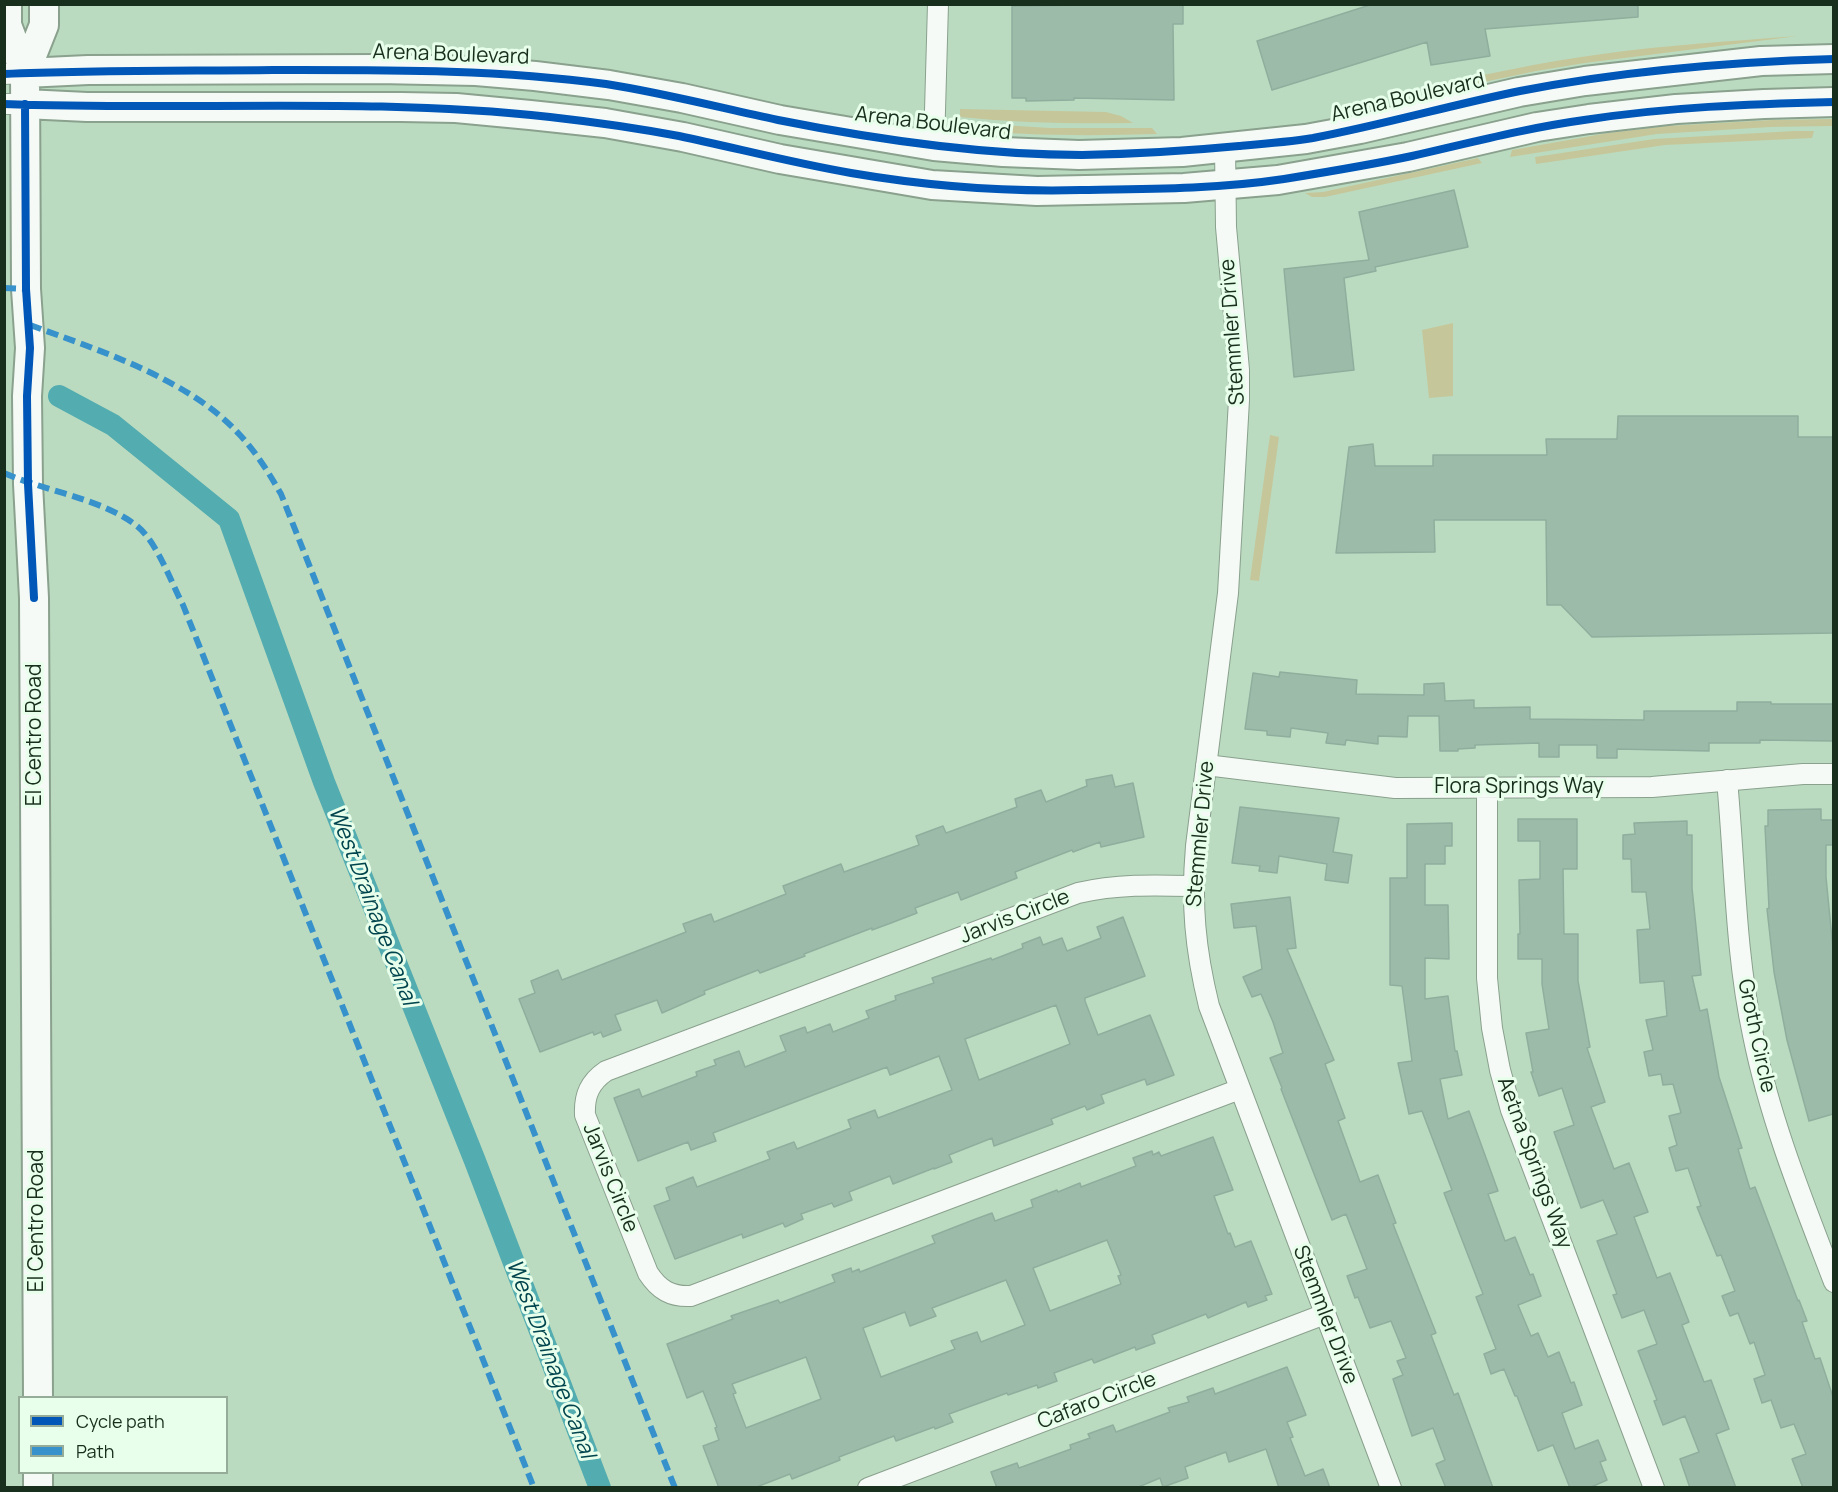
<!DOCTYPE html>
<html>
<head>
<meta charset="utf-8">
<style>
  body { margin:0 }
  #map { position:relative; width:1838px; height:1492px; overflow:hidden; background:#bbdbc0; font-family:Manrope,sans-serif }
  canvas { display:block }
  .frame { position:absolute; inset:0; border:6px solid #192f1d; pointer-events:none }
  .legend { position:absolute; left:18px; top:1396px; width:210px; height:78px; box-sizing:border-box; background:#e8ffeb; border:2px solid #95ac99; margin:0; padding:8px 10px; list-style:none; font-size:18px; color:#192f1d }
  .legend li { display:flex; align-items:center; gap:12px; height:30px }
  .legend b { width:30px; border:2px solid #95ac99 }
</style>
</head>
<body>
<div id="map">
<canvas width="1838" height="1492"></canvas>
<div class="frame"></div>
<ul class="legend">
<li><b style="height:8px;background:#0057b8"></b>Cycle path</li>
<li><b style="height:8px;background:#3791ca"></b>Path</li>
</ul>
</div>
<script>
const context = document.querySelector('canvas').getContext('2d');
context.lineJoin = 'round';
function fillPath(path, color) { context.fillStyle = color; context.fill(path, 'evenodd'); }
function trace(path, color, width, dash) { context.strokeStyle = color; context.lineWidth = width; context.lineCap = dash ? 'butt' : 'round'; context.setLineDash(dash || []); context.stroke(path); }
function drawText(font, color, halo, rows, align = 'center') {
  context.font = font + ' Manrope,sans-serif'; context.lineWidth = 6; context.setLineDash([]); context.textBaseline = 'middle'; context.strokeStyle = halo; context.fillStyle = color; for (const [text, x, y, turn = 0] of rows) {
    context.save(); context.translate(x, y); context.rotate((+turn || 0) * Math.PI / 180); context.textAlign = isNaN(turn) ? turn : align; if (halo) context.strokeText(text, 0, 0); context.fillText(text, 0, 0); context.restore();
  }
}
const green = new Path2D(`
  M 1798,36 L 1585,63 L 1536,71 L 1460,87 L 1422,88 C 1482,75 1542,62 1602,54 C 1667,45 1733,41 1798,36 Z
  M 960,109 L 1106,112 L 1121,116 L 1133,123 C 1074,124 1017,123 960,117 Z
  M 1832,119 L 1833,126 L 1770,127 L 1657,134 L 1510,157 L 1512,150 L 1608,133 L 1667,126 L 1772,120 Z
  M 953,122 L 1050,128 L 1152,128 L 1157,134 C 1091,136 1025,136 958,129 Z
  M 1794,131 L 1814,131 L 1812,138 L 1665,145 L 1536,164 L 1535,157 L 1654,139 Z
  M 1478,158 L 1482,163 L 1325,197 L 1312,197 L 1305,193 L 1323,192 Z
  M 1453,323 L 1453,396 L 1429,398 L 1422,330 Z
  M 1270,435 L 1279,437 L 1259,581 L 1250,580 Z`);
const canal = new Path2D(`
  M 59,396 L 113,425 L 229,519 L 324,782 L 475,1161 L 600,1488`);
const building = new Path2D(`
  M 1183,4 L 1183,24 L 1173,24 L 1174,100 L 1074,98 L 1074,100 L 1026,101 L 1026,98 L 1012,98 L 1012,6 Z
  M 1373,4 L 1638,4 L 1638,17 L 1485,29 L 1490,56 L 1431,65 L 1427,42 L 1272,90 L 1257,41 Z
  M 1454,190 L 1468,247 L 1375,267 L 1376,271 L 1344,278 L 1354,370 L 1294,377 L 1284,269 L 1369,260 L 1359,212 Z
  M 1618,416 L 1798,416 L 1798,437 L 1833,437 L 1833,633 L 1592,637 L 1561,605 L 1547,605 L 1546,520 L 1434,520 L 1435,552 L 1336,553 L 1349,447 L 1373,444 L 1375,466 L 1433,466 L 1433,455 L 1547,455 L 1546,439 L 1617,439 Z
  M 1280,672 L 1357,680 L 1356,694 L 1424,695 L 1424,684 L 1444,683 L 1445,701 L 1474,700 L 1474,708 L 1530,707 L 1530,719 L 1644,720 L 1644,711 L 1737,711 L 1737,702 L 1771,702 L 1771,704 L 1833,704 L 1833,741 L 1760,740 L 1760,743 L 1709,743 L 1709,751 L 1617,749 L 1617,758 L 1597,758 L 1597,745 L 1559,745 L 1559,757 L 1539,757 L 1539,743 L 1475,745 L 1475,748 L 1458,749 L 1458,751 L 1440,751 L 1439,716 L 1408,716 L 1407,737 L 1378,736 L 1378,744 L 1346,740 L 1345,745 L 1326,743 L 1328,733 L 1291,728 L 1290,737 L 1267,735 L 1267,731 L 1245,729 L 1253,673 L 1279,677 Z
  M 1112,775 L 1115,787 L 1133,783 L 1144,837 L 1101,847 L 1100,842 L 1073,852 L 1072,850 L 1015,872 L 1017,878 L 961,900 L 958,892 L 915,908 L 917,913 L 891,923 L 872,930 L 872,928 L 804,954 L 805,956 L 760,973 L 758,970 L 704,991 L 705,994 L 662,1013 L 657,1000 L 615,1015 L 621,1030 L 603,1037 L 601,1032 L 594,1035 L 593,1032 L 540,1052 L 519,999 L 535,993 L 531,981 L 558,970 L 562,980 L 686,932 L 683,924 L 711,914 L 714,922 L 786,894 L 783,886 L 841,864 L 844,872 L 919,845 L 916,836 L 943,826 L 946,833 L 1017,807 L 1015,799 L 1041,790 L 1046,802 L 1087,786 L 1086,780 Z
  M 1240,807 L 1339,818 L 1333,852 L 1352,855 L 1348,883 L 1325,880 L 1327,864 L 1279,856 L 1277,873 L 1259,871 L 1260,866 L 1232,863 Z
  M 1821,809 L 1821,820 L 1833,820 L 1833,845 L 1826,845 L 1826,877 L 1833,949 L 1833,1114 L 1809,1121 L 1787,1040 L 1774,972 L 1767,909 L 1769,908 L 1765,826 L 1768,826 L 1768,810 Z
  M 1518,819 L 1577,819 L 1577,869 L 1563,869 L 1564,934 L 1578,934 L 1578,981 L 1590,1047 L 1587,1048 L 1605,1102 L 1591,1107 L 1614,1169 L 1629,1163 L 1648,1212 L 1634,1217 L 1657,1278 L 1670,1273 L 1689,1322 L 1682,1325 L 1704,1382 L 1711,1380 L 1729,1429 L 1716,1434 L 1736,1488 L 1690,1488 L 1680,1459 L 1699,1452 L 1685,1416 L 1663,1425 L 1654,1401 L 1657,1400 L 1638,1351 L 1657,1344 L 1644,1310 L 1622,1318 L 1613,1295 L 1617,1294 L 1597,1241 L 1617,1234 L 1603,1200 L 1581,1208 L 1554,1132 L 1574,1125 L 1562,1088 L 1539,1096 L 1531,1072 L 1533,1072 L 1526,1033 L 1549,1029 L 1542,984 L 1542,959 L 1518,959 L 1518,934 L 1520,934 L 1519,880 L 1540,879 L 1540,841 L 1518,841 Z
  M 1687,821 L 1687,835 L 1692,835 L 1692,888 L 1701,975 L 1692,976 L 1700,1011 L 1707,1009 L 1719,1077 L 1742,1148 L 1738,1149 L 1750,1189 L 1755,1187 L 1798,1301 L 1799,1300 L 1807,1321 L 1802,1322 L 1815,1359 L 1820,1358 L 1833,1397 L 1833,1488 L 1803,1488 L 1792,1459 L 1806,1454 L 1794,1424 L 1781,1428 L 1771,1400 L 1762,1403 L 1754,1379 L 1765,1375 L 1754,1342 L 1750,1344 L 1738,1313 L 1730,1316 L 1722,1296 L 1735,1291 L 1721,1255 L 1717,1256 L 1706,1229 L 1697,1207 L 1701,1206 L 1688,1168 L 1676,1171 L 1669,1148 L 1677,1145 L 1669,1116 L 1681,1113 L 1673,1084 L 1663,1085 L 1661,1074 L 1649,1076 L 1644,1052 L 1653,1050 L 1646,1020 L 1667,1016 L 1664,981 L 1640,983 L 1637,930 L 1650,929 L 1646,892 L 1632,892 L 1631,859 L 1623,859 L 1623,835 L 1635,834 L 1634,823 Z
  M 1452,823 L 1452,846 L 1445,846 L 1445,864 L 1425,864 L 1425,905 L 1448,905 L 1449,959 L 1425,958 L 1425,999 L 1448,996 L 1455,1051 L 1457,1051 L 1462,1075 L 1440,1079 L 1448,1119 L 1469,1111 L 1498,1191 L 1488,1194 L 1505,1241 L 1515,1237 L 1530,1275 L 1533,1274 L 1541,1296 L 1518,1305 L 1531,1336 L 1538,1333 L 1548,1357 L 1559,1352 L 1571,1383 L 1574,1382 L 1582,1405 L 1562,1413 L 1575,1449 L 1598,1440 L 1606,1460 L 1600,1462 L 1607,1480 L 1589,1488 L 1570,1488 L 1553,1445 L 1538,1451 L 1517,1396 L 1515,1396 L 1504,1369 L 1491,1374 L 1484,1354 L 1496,1349 L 1476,1297 L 1483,1294 L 1444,1193 L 1452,1190 L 1422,1111 L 1409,1114 L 1398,1063 L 1412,1061 L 1402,986 L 1390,985 L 1390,878 L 1407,878 L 1407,824 Z
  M 1290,897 L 1296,948 L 1287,949 L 1334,1060 L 1325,1064 L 1345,1118 L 1338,1121 L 1360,1182 L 1378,1175 L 1396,1223 L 1393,1224 L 1436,1333 L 1431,1335 L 1454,1395 L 1458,1393 L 1493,1488 L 1446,1488 L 1436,1464 L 1445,1460 L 1433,1428 L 1412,1436 L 1393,1379 L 1403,1375 L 1397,1361 L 1406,1358 L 1391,1321 L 1370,1328 L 1358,1297 L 1355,1298 L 1347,1276 L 1367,1269 L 1346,1214 L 1332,1220 L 1281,1089 L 1282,1088 L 1270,1058 L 1283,1053 L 1273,1022 L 1261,994 L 1252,997 L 1243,977 L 1262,969 L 1256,926 L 1234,928 L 1231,904 Z
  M 1123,917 L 1145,976 L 1085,998 L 1085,1001 L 1098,1035 L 1150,1015 L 1174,1075 L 1147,1085 L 1145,1079 L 1101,1095 L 1104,1103 L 1087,1110 L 1085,1106 L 1051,1119 L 1053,1124 L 994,1146 L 992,1138 L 949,1155 L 952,1162 L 934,1169 L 934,1168 L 893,1184 L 890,1176 L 849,1192 L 852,1200 L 834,1207 L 832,1203 L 801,1214 L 803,1219 L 785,1227 L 783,1223 L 743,1238 L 742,1234 L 675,1259 L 654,1206 L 670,1200 L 666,1188 L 693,1177 L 697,1187 L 770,1159 L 767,1152 L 794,1142 L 797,1149 L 851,1128 L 848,1120 L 875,1110 L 878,1118 L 952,1090 L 939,1056 L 890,1075 L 887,1067 L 713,1133 L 716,1141 L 691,1150 L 688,1142 L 638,1161 L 614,1098 L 639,1089 L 642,1097 L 697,1076 L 696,1072 L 716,1065 L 714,1060 L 739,1051 L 745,1067 L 786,1051 L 780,1036 L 805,1027 L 807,1033 L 830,1024 L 833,1032 L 869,1018 L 866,1011 L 896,1000 L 895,996 L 934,983 L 932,978 L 991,958 L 992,960 L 1023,948 L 1022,944 L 1040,937 L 1043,945 L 1062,938 L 1067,951 L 1101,938 L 1097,927 ZM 1056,1005 L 1070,1044 L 979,1080 L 965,1039 Z
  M 1213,1137 L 1233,1190 L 1214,1196 L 1228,1234 L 1230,1233 L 1235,1247 L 1251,1241 L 1272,1294 L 1265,1296 L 1267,1300 L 1248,1307 L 1246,1302 L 1208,1318 L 1206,1314 L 1152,1335 L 1155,1343 L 1136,1350 L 1135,1347 L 1094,1363 L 1092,1359 L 1054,1373 L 1057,1381 L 1038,1388 L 1037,1385 L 1008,1395 L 1007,1393 L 949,1414 L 953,1422 L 935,1429 L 934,1427 L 896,1441 L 894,1436 L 839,1457 L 840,1460 L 792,1479 L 790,1474 L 754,1488 L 719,1488 L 703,1446 L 719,1440 L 715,1428 L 717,1427 L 703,1391 L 687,1398 L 667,1344 L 733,1319 L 731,1316 L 778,1300 L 780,1303 L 835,1282 L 832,1275 L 851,1268 L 852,1272 L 859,1269 L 860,1272 L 935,1243 L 932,1236 L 973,1220 L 992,1213 L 995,1221 L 1033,1207 L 1031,1200 L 1057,1190 L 1058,1192 L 1080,1183 L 1081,1187 L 1136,1166 L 1133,1158 L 1152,1151 L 1153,1155 L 1159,1152 L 1161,1156 ZM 1107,1240 L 1121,1275 L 1118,1276 L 1121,1284 L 1050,1311 L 1033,1268 ZM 1006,1280 L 1025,1325 L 981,1342 L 977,1332 L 951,1341 L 955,1349 L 881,1377 L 863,1328 L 905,1312 L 910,1326 L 936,1316 L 932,1308 ZM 806,1357 L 821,1399 L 746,1428 L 733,1394 L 736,1393 L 732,1384 Z
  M 1287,1367 L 1306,1415 L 1287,1422 L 1293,1437 L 1290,1438 L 1305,1476 L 1323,1469 L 1330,1488 L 1279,1488 L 1266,1449 L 1229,1462 L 1226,1452 L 1185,1467 L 1188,1478 L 1163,1487 L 1160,1478 L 1136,1488 L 997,1488 L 991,1472 L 1017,1463 L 1019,1468 L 1071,1449 L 1070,1445 L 1090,1438 L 1088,1434 L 1113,1425 L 1116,1432 L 1170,1412 L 1168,1408 L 1189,1402 L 1187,1397 L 1213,1388 L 1215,1394 Z`);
const minor = new Path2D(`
  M 4,74 L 25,73
  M 4,104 L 25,104
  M 934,146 L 938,4
  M 1225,147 L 1226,227 L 1239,370 L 1239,400 L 1228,593 L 1196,846 C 1191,904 1195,949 1209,1006 L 1391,1488
  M 1206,765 L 1395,788 L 1652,787 L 1803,774 L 1834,774
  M 1727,780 C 1735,865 1735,951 1753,1035 C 1770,1120 1803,1201 1834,1282
  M 1487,789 L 1487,978 L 1492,1028 L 1500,1070 L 1511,1110 L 1654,1488
  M 1193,886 C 1153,885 1117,884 1078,893 L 606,1071 C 590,1082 584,1095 585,1115 L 648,1273 C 659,1290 671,1297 691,1296 L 1240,1089
  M 868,1488 L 1325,1314`);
const secondary = new Path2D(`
  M 7,4 L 7,25 L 25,73 L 26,289 L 30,348 L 27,396 L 28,484 L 34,598 L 38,1398
  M 25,73 L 88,70 L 379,69 L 476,71 L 535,76 L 609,85 L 682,98 L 780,120 L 934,146 L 1003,152 L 1079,155 L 1182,152 L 1306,139 L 1360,129 L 1519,92 L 1585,81 L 1761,61 L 1834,59
  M 25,73 L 44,25 L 44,4
  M 25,104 L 87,107 L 401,107 L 456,108 L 530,115 L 605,123 L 683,137 L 780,159 L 932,185 L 1037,191 L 1184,188 L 1278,180 L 1408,157 L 1537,127 L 1589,119 L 1676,109 L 1764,104 L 1834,102
  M 38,1472 L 38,1488`);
const quiet = new Path2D(`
  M 4,288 L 26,289
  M 30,325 C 98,350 189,379 239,434 C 256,452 269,473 281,494 L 675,1488
  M 4,473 C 45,491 103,499 137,526 C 157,542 171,582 183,605 L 534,1488`);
const cycleway = new Path2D(`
  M 4,74 C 94,70 183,71 273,70 C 385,70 495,69 606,84 C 664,93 721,108 778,120 C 878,140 980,155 1082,155 C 1134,154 1186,151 1239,146 C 1263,144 1288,142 1313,138 C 1382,125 1451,105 1520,91 C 1623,71 1729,62 1834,59
  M 4,104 C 186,111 369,97 550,117 C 594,122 636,128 679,136 C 736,148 793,163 851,173 C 927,186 1004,192 1081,190 C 1149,189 1218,189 1284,179 C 1327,172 1370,165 1412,156 C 1469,143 1526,128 1584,120 C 1667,107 1750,104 1834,102
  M 25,104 L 26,289 L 30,348 L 27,396 L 28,484 L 34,598`);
const streetNames = [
  ["Arena Boulevard",451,55,2],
  ["Arena Boulevard",1408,98,-13],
  ["Arena Boulevard",933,124,7],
  ["Stemmler Drive",1233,332,-94],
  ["El Centro Road",35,735,-90],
  ["Flora Springs Way",1519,787],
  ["Stemmler Drive",1201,834,-85],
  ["Jarvis Circle",1015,917,-21],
  ["Groth Circle",1756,1036,78],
  ["Aetna Springs Way",1534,1163,70],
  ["Jarvis Circle",610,1178,68],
  ["El Centro Road",37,1221,-90],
  ["Stemmler Drive",1325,1315,69],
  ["Cafaro Circle",1097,1401,-21]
];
const waterNames = [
  ["West Drainage Canal",372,906,69],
  ["West Drainage Canal",550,1359,69]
];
fillPath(green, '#c5c79a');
trace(canal, '#52acb0', 22);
fillPath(building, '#9dbba9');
trace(building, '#90ae9d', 1.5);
trace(minor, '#89a18d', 22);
trace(secondary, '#89a18d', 32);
trace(minor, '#f5faf6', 20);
trace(secondary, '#f5faf6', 28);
trace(quiet, '#3791ca', 6, [12, 6]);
trace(cycleway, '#0057b8', 8);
drawText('21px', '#192f1d', '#e8ffeb', streetNames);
drawText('italic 22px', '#00444d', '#e8ffeb', waterNames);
</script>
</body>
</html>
